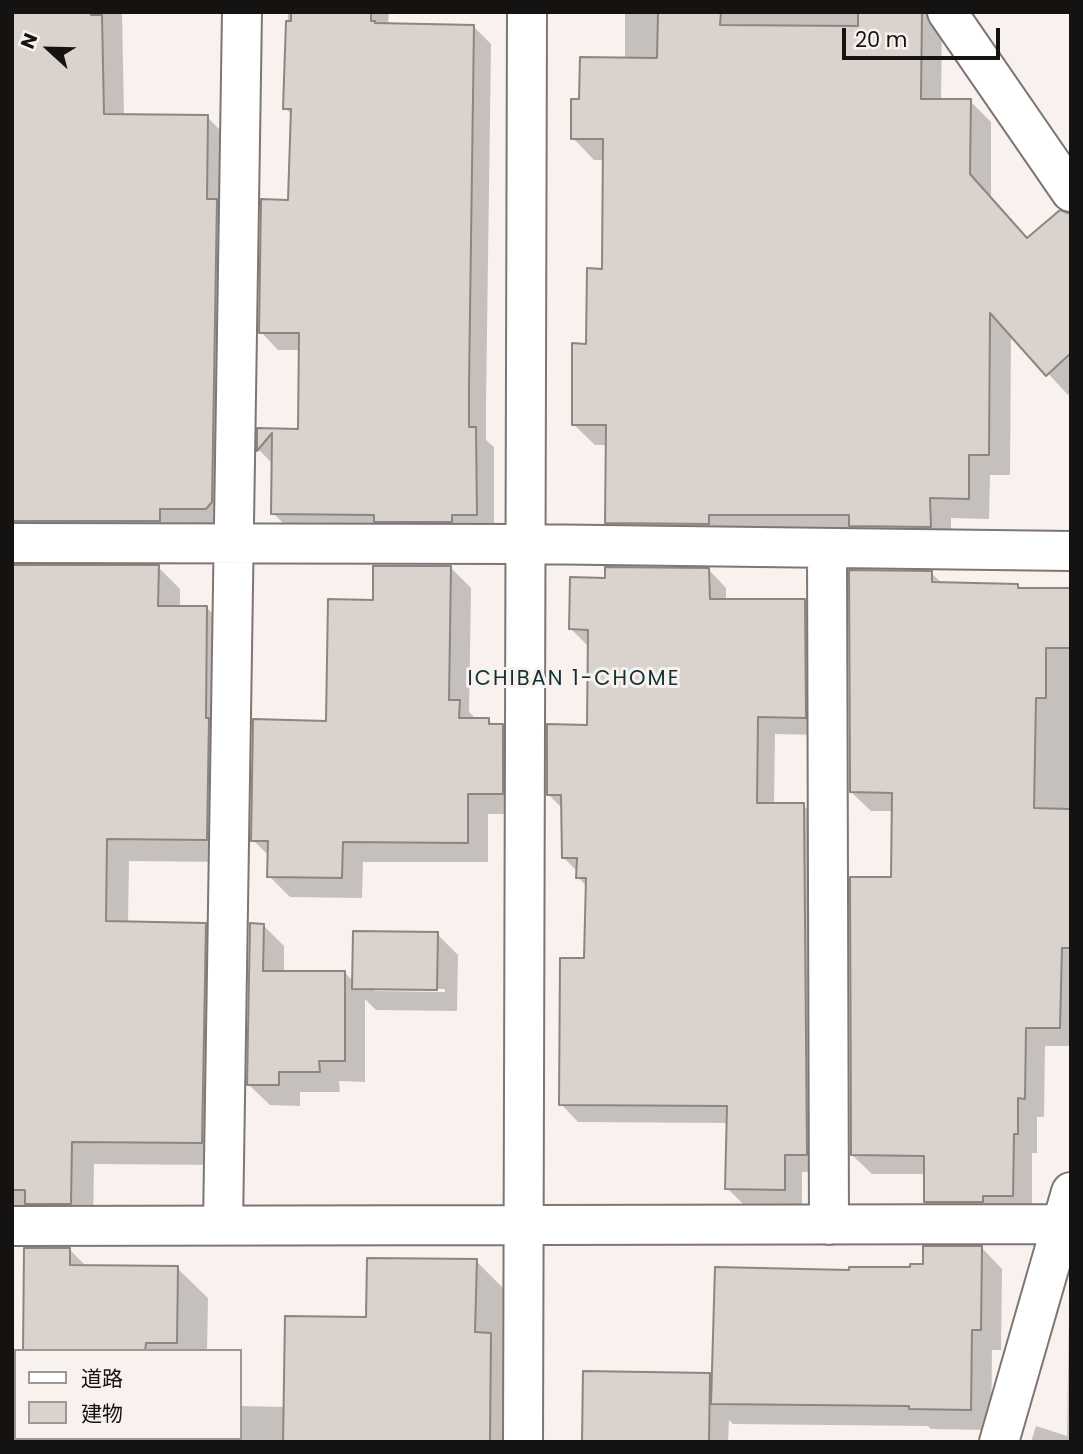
<!DOCTYPE html>
<html>
<head>
<meta charset="utf-8">
<style>
  body { margin:0 }
  #map { position:relative; width:1083px; height:1454px; overflow:hidden; background:#f8f1ed; font-family:Poppins,"Noto Sans JP",sans-serif }
  canvas { display:block }
  .frame { position:absolute; inset:0; border:14px solid #151311; pointer-events:none }
  .legend { position:absolute; left:14px; top:1349px; width:228px; height:91px; box-sizing:border-box; background:#f8f1ed; border:2px solid #9d9895; margin:0; padding:9px 12px; list-style:none; font-size:21px; color:#151311 }
  .legend li { display:flex; align-items:center; gap:14px; height:35px }
  .legend b { width:35px; border:2px solid #9d9895 }
  .north { position:absolute; left:14px; top:14px; width:70px; height:70px; -webkit-text-stroke:5px #f8f1ed; paint-order:stroke; rotate:292deg; font-size:19px; font-weight:700; line-height:28px; text-align:center; color:#151311 }
  .north::after { content:''; display:block; margin:auto; width:24px; height:32px; background:#151311; clip-path:polygon(50% 0,100% 100%,50% 72%,0 100%) }
  .scale { position:absolute; left:842px; top:28px; width:158px; height:32px; box-sizing:border-box; border:4px solid #151311; border-top:0; padding-left:9px; font-size:21px; line-height:24px; white-space:nowrap; color:#151311; -webkit-text-stroke:5px #f8f1ed; paint-order:stroke }
</style>
</head>
<body>
<div id="map">
<canvas width="1083" height="1454"></canvas>
<div class="frame"></div>
<ul class="legend">
<li><b style="height:9px;background:#fff"></b>道路</li>
<li><b style="height:19px;background:#d9d2cd"></b>建物</li>
</ul>
<div class="north">N</div>
<div class="scale">20 m</div>
</div>
<script>
const context = document.querySelector('canvas').getContext('2d');
context.lineJoin = 'round';
function fillPath(path, color) { context.fillStyle = color; context.fill(path, 'evenodd'); }
function trace(path, color, width, dash) { context.strokeStyle = color; context.lineWidth = width; context.lineCap = dash ? 'butt' : 'round'; context.setLineDash(dash || []); context.stroke(path); }
function drawText(font, color, halo, rows, align = 'center') {
  context.font = font + ' Poppins,sans-serif'; context.lineWidth = 6; context.setLineDash([]); context.textBaseline = 'middle'; context.strokeStyle = halo; context.fillStyle = color; for (const [text, x, y, turn = 0] of rows) {
    context.save(); context.translate(x, y); context.rotate((+turn || 0) * Math.PI / 180); context.textAlign = isNaN(turn) ? turn : align; if (halo) context.strokeText(text, 0, 0); context.fillText(text, 0, 0); context.restore();
  }
}
const shadow = new Path2D(`
  M 12,12 L 122,12 L 124,116 L 207,117 L 228,138 L 233,523 L 12,541 Z
  M 288,12 L 389,12 L 388,25 L 473,26 L 491,44 L 486,403 L 486,440 L 494,447 L 494,532 L 291,531 L 273,513 L 274,465 L 259,450 L 259,430 L 300,431 L 300,350 L 278,350 L 261,332 L 290,202 L 292,115 L 285,108 Z
  M 625,12 L 928,12 L 942,27 L 941,101 L 970,101 L 991,122 L 991,197 L 1028,239 L 1071,215 L 1071,393 L 1068,395 L 1011,333 L 1010,475 L 990,475 L 989,519 L 951,518 L 951,548 L 628,544 L 607,522 L 608,445 L 595,445 L 573,424 L 604,270 L 605,160 L 594,160 L 573,138 L 581,101 L 625,59 Z
  M 12,567 L 158,567 L 180,589 L 180,608 L 207,608 L 229,630 L 229,862 L 129,861 L 128,923 L 205,924 L 228,947 L 224,1165 L 94,1164 L 93,1226 L 23,1211 L 12,1203 Z
  M 450,567 L 471,588 L 469,712 L 477,720 L 488,720 L 495,726 L 502,726 L 523,746 L 523,814 L 488,814 L 488,862 L 363,862 L 362,898 L 290,897 L 269,876 L 270,857 L 253,840 L 328,722 L 374,602 Z
  M 709,570 L 726,588 L 726,601 L 805,601 L 822,618 L 823,735 L 775,734 L 774,805 L 803,805 L 821,823 L 824,1172 L 802,1172 L 802,1207 L 745,1206 L 727,1188 L 728,1123 L 578,1122 L 561,1104 L 586,960 L 587,887 L 578,877 L 578,872 L 563,857 L 563,809 L 548,794 L 589,726 L 589,647 L 571,629 L 607,580 Z
  M 931,573 L 943,584 L 1017,586 L 1021,590 L 1071,590 L 1071,1046 L 1045,1046 L 1044,1117 L 1037,1117 L 1037,1153 L 1032,1153 L 1032,1215 L 945,1221 L 925,1202 L 926,1174 L 872,1174 L 852,1155 L 893,879 L 893,811 L 871,811 L 851,792 Z
  M 263,925 L 284,946 L 284,973 L 345,973 L 354,982 L 437,934 L 458,955 L 457,1011 L 376,1010 L 365,999 L 365,1082 L 339,1081 L 340,1092 L 300,1092 L 300,1106 L 270,1105 L 249,1085 ZM 374,987 L 445,989 L 445,992 L 374,991 Z
  M 982,1248 L 1002,1269 L 1001,1350 L 992,1350 L 991,1430 L 931,1429 L 928,1426 L 733,1424 L 729,1420 L 728,1442 L 584,1442 L 709,1375 L 713,1379 L 850,1271 L 925,1266 Z
  M 70,1250 L 87,1267 L 177,1268 L 208,1298 L 207,1351 L 25,1351 Z
  M 476,1261 L 505,1290 L 519,1442 L 198,1442 L 198,1438 L 240,1438 L 240,1406 L 285,1407 L 368,1318 Z
  M 1069,1310 L 1071,1442 L 1031,1442 L 1036,1426 L 1067,1436 Z`);
const building = new Path2D(`
  M 12,12 L 91,12 L 91,15 L 102,15 L 104,114 L 208,115 L 207,199 L 217,199 L 212,502 L 206,509 L 160,509 L 160,521 L 12,521 Z
  M 291,12 L 371,12 L 371,21 L 375,21 L 375,23 L 474,25 L 469,385 L 469,427 L 476,427 L 477,515 L 452,515 L 452,522 L 374,522 L 374,515 L 271,514 L 272,433 L 257,451 L 257,428 L 298,429 L 299,333 L 259,333 L 261,199 L 288,200 L 291,109 L 283,109 L 286,21 L 291,21 Z
  M 658,12 L 721,12 L 720,25 L 858,26 L 858,12 L 922,12 L 921,99 L 971,99 L 970,174 L 1027,238 L 1060,210 L 1071,214 L 1071,353 L 1046,376 L 990,313 L 989,455 L 969,455 L 969,499 L 930,498 L 931,527 L 849,526 L 849,515 L 709,515 L 709,524 L 605,523 L 606,425 L 572,425 L 572,343 L 586,344 L 587,268 L 602,269 L 603,139 L 571,139 L 571,99 L 579,99 L 580,57 L 657,58 Z
  M 12,565 L 159,565 L 158,606 L 207,606 L 206,718 L 209,718 L 207,840 L 107,839 L 106,921 L 206,923 L 202,1143 L 72,1142 L 71,1204 L 25,1204 L 25,1190 L 12,1190 Z
  M 373,566 L 451,566 L 449,700 L 460,700 L 459,718 L 489,718 L 489,724 L 503,724 L 503,794 L 468,794 L 468,843 L 343,842 L 342,878 L 267,877 L 268,841 L 251,841 L 253,719 L 326,721 L 328,599 L 373,600 Z
  M 605,567 L 709,568 L 710,599 L 805,599 L 806,718 L 758,717 L 757,803 L 804,803 L 807,1155 L 785,1155 L 785,1190 L 725,1189 L 727,1106 L 559,1105 L 560,958 L 584,958 L 586,878 L 576,878 L 577,858 L 562,858 L 561,795 L 547,795 L 547,724 L 587,725 L 588,630 L 569,629 L 570,577 L 605,578 Z
  M 849,570 L 932,571 L 932,582 L 1018,584 L 1018,588 L 1071,588 L 1071,648 L 1046,648 L 1046,698 L 1036,698 L 1034,808 L 1071,809 L 1071,948 L 1062,948 L 1060,1028 L 1026,1028 L 1025,1099 L 1018,1098 L 1018,1134 L 1014,1134 L 1013,1196 L 983,1196 L 983,1202 L 924,1202 L 924,1156 L 851,1155 L 850,877 L 891,877 L 892,793 L 850,792 Z
  M 250,923 L 264,924 L 263,971 L 345,971 L 345,1061 L 319,1061 L 320,1072 L 279,1072 L 279,1085 L 247,1085 Z
  M 353,931 L 438,932 L 437,990 L 352,989 Z
  M 923,1246 L 982,1246 L 981,1330 L 972,1330 L 971,1410 L 909,1409 L 909,1406 L 711,1404 L 715,1267 L 849,1270 L 849,1267 L 910,1267 L 910,1264 L 923,1264 Z
  M 24,1248 L 70,1248 L 70,1265 L 178,1266 L 177,1343 L 146,1343 L 145,1351 L 23,1351 Z
  M 367,1258 L 477,1259 L 475,1332 L 491,1333 L 490,1442 L 283,1442 L 285,1316 L 366,1317 Z
  M 583,1371 L 710,1373 L 709,1442 L 582,1442 Z`);
const minor = new Path2D(`
  M 947,12 L 1071,192
  M 12,543 L 525,544 L 1071,551
  M 827,549 L 829,1225
  M 223,1225 L 242,12
  M 12,1226 L 1062,1224
  M 523,1442 L 527,12
  M 999,1442 L 1071,1192`);
const neighbourhoodNames = [
  ["ICHIBAN 1-CHOME",574,680]
];
fillPath(shadow, '#0003');
fillPath(building, '#d9d2cd');
trace(building, '#8c8581', 2);
trace(minor, '#7d7672', 42);
trace(minor, '#fff', 38);
context.letterSpacing = '2px';
drawText('21px', '#0f3236', '#f8f1ed', neighbourhoodNames);
context.letterSpacing = '0px';
</script>
</body>
</html>
